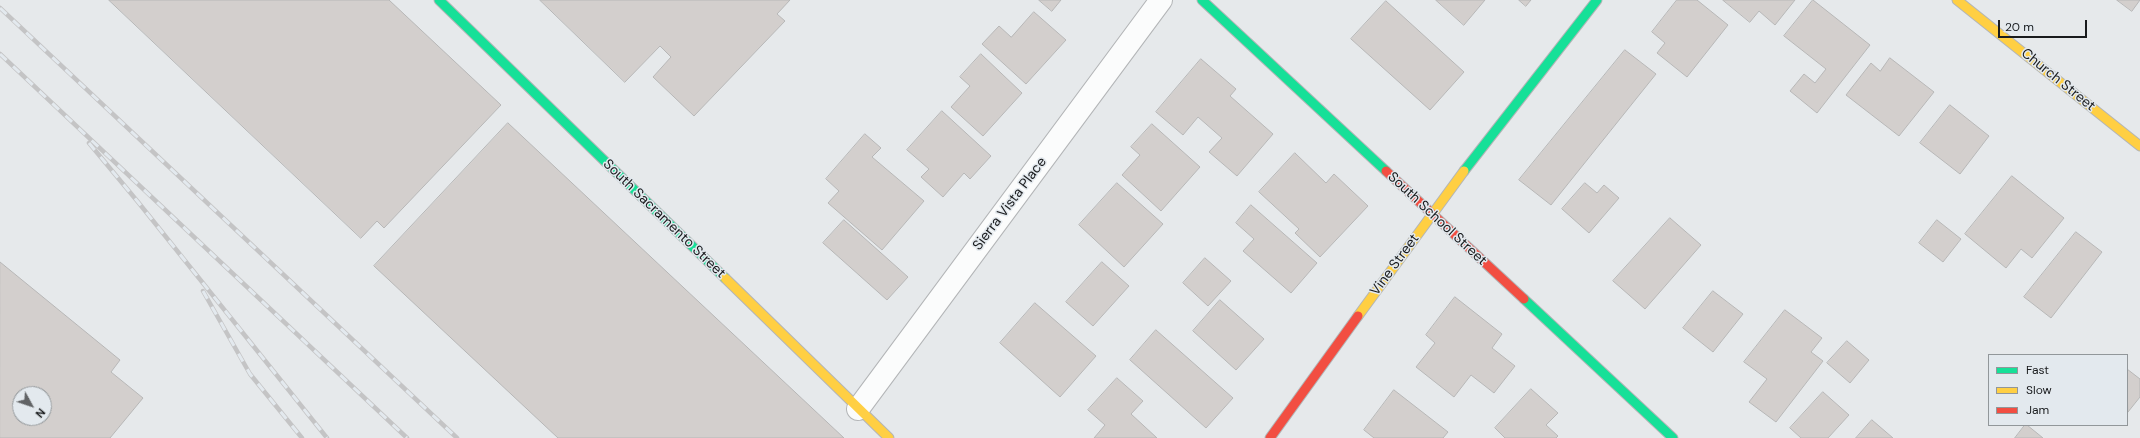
<!DOCTYPE html>
<html>
<head>
<meta charset="utf-8">
<style>
  body { margin:0 }
  #map { position:relative; width:2140px; height:438px; overflow:hidden; background:#e6e9eb; font-family:"DM Sans",sans-serif }
  canvas { display:block }
  .legend { position:absolute; left:1988px; top:354px; width:140px; height:72px; box-sizing:border-box; background:#e3e9ee; border:1px solid #92979a; margin:0; padding:5px 7px; list-style:none; font-size:12px; color:#191b1d }
  .legend li { display:flex; align-items:center; gap:8px; height:20px }
  .legend b { width:20px; border:1px solid #92979a }
  .north { position:absolute; left:12px; top:386px; width:40px; height:40px; box-sizing:border-box; background:#e3e9ee; border:1px solid #92979a; border-radius:50%; rotate:130deg; font-size:11px; font-weight:700; line-height:16px; text-align:center; color:#191b1d }
  .north::after { content:''; display:block; margin:auto; width:14px; height:18px; background:#616365; clip-path:polygon(50% 0,100% 100%,50% 72%,0 100%) }
  .scale { position:absolute; left:1998px; top:20px; width:89px; height:18px; box-sizing:border-box; border:2px solid #191b1d; border-top:0; padding-left:5px; font-size:12px; line-height:14px; white-space:nowrap; color:#191b1d; -webkit-text-stroke:3px #e3e9ee; paint-order:stroke }
</style>
</head>
<body>
<div id="map">
<canvas width="2140" height="438"></canvas>
<ul class="legend">
<li><b style="height:5px;background:#16e098"></b>Fast</li>
<li><b style="height:5px;background:#ffcf43"></b>Slow</li>
<li><b style="height:5px;background:#f24e42"></b>Jam</li>
</ul>
<div class="north">N</div>
<div class="scale">20 m</div>
</div>
<script>
const context = document.querySelector('canvas').getContext('2d');
context.lineJoin = 'round';
function fillPath(path, color) { context.fillStyle = color; context.fill(path, 'evenodd'); }
function trace(path, color, width, dash) { context.strokeStyle = color; context.lineWidth = width; context.lineCap = dash ? 'butt' : 'round'; context.setLineDash(dash || []); context.stroke(path); }
function drawText(font, color, halo, rows, align = 'center') {
  context.font = font + ' "DM Sans",sans-serif'; context.lineWidth = 3; context.setLineDash([]); context.textBaseline = 'middle'; context.strokeStyle = halo; context.fillStyle = color; for (const [text, x, y, turn = 0] of rows) {
    context.save(); context.translate(x, y); context.rotate((+turn || 0) * Math.PI / 180); context.textAlign = isNaN(turn) ? turn : align; if (halo) context.strokeText(text, 0, 0); context.fillText(text, 0, 0); context.restore();
  }
}
const building = new Path2D(`
  M 109,0 L 389,0 L 501,105 L 384,228 L 377,221 L 361,238 Z
  M 540,0 L 790,0 L 777,14 L 785,21 L 694,116 L 653,77 L 671,57 L 660,46 L 625,82 Z
  M 1039,0 L 1061,0 L 1052,11 Z
  M 1436,0 L 1485,0 L 1464,25 Z
  M 1519,0 L 1531,0 L 1526,6 Z
  M 1677,0 L 1697,0 L 1728,25 L 1687,77 L 1657,53 L 1665,43 L 1652,32 Z
  M 1723,0 L 1795,0 L 1775,25 L 1759,11 L 1750,22 Z
  M 1813,0 L 1870,45 L 1817,113 L 1790,91 L 1804,74 L 1815,83 L 1826,69 L 1784,36 Z
  M 2117,0 L 2140,0 L 2132,11 Z
  M 1386,1 L 1464,72 L 1430,110 L 1351,39 Z
  M 1034,12 L 1066,40 L 1026,84 L 982,44 L 999,26 L 1011,37 Z
  M 1625,50 L 1656,74 L 1551,205 L 1519,180 Z
  M 981,54 L 1022,93 L 983,136 L 951,107 L 970,86 L 960,77 Z
  M 1890,58 L 1934,92 L 1899,136 L 1846,95 L 1871,63 L 1880,71 Z
  M 1201,59 L 1236,89 L 1230,96 L 1273,134 L 1237,176 L 1209,152 L 1222,138 L 1198,117 L 1183,135 L 1156,112 Z
  M 1950,105 L 1989,136 L 1960,174 L 1920,143 Z
  M 942,111 L 991,156 L 970,179 L 964,173 L 943,197 L 921,177 L 929,169 L 907,150 Z
  M 508,123 L 844,438 L 558,438 L 374,266 Z
  M 1152,124 L 1200,167 L 1161,211 L 1122,175 L 1140,155 L 1131,147 Z
  M 865,134 L 881,148 L 872,157 L 924,201 L 882,250 L 828,203 L 839,191 L 826,179 Z
  M 1295,153 L 1326,183 L 1334,174 L 1368,206 L 1320,257 L 1295,233 L 1299,229 L 1259,192 Z
  M 2012,176 L 2064,218 L 2032,258 L 2021,249 L 2006,268 L 1965,234 Z
  M 1117,183 L 1163,224 L 1124,267 L 1079,225 Z
  M 1585,183 L 1597,193 L 1604,185 L 1619,198 L 1589,233 L 1562,209 Z
  M 1251,205 L 1317,263 L 1291,293 L 1243,251 L 1254,239 L 1236,223 Z
  M 1670,218 L 1701,245 L 1645,309 L 1613,281 Z
  M 844,220 L 908,277 L 887,300 L 823,243 Z
  M 1937,220 L 1961,239 L 1943,262 L 1919,243 Z
  M 2076,232 L 2102,252 L 2051,318 L 2024,297 Z
  M 1205,258 L 1231,281 L 1208,306 L 1183,283 Z
  M 0,262 L 120,360 L 111,372 L 143,398 L 110,438 L 0,438 ZM 20,394 L 44,394 L 44,418 L 20,418 Z
  M 1102,262 L 1129,286 L 1093,326 L 1066,302 Z
  M 1713,291 L 1743,314 L 1713,352 L 1683,328 Z
  M 1455,297 L 1502,334 L 1492,348 L 1515,366 L 1494,393 L 1471,375 L 1454,397 L 1416,367 L 1435,343 L 1426,335 Z
  M 1220,300 L 1264,339 L 1236,370 L 1193,331 Z
  M 1035,303 L 1096,356 L 1060,397 L 1000,343 Z
  M 1785,310 L 1822,338 L 1811,352 L 1823,361 L 1776,422 L 1749,402 L 1767,379 L 1744,362 Z
  M 1156,330 L 1233,398 L 1206,428 L 1130,360 Z
  M 1847,341 L 1869,360 L 1850,383 L 1827,363 Z
  M 2127,369 L 2140,379 L 2140,397 L 2128,412 Z
  M 1117,378 L 1143,401 L 1131,414 L 1157,438 L 1094,438 L 1105,425 L 1088,410 Z
  M 1531,389 L 1558,413 L 1546,425 L 1558,436 L 1556,438 L 1505,438 L 1495,428 Z
  M 1394,390 L 1448,432 L 1443,438 L 1374,438 L 1364,430 Z
  M 1823,392 L 1849,415 L 1828,438 L 1801,438 L 1790,428 Z
  M 1872,420 L 1893,438 L 1856,438 Z
  M 2025,425 L 2027,425 L 2043,438 L 2015,438 Z`);
const street = new Path2D(`
  M 858,409 L 1161,0`);
const fast = new Path2D(`
  M 439,0 L 725,278
  M 1202,0 L 1386,171
  M 1464,171 L 1597,0
  M 1524,299 L 1673,438`);
const slow = new Path2D(`
  M 1957,0 L 2140,146
  M 725,278 L 889,438
  M 1358,316 L 1464,171`);
const jam = new Path2D(`
  M 1386,171 L 1524,299
  M 1270,438 L 1358,316`);
const rail = new Path2D(`
  M 0,8 L 457,438
  M 0,54 L 407,438
  M 89,143 L 138,202 L 327,438
  M 203,291 L 250,374 L 302,438`);
const streetNames = [
  ["Church Street",2058,80,39],
  ["Sierra Vista Place",1010,204,-53],
  ["South Sacramento Street",664,219,44],
  ["South School Street",1437,219,43],
  ["Vine Street",1395,265,-54]
];
fillPath(building, '#d3cfcd');
trace(building, '#b7b7b7', 1);
trace(street, '#b3b5b7', 24);
trace(fast, '#b3b5b7', 11);
trace(slow, '#b3b5b7', 11);
trace(jam, '#b3b5b7', 11);
trace(street, '#fbfcfc', 22);
trace(fast, '#16e098', 9);
trace(slow, '#ffcf43', 9);
trace(jam, '#f24e42', 9);
trace(rail, '#c4c4c5', 4.5);
trace(rail, '#e3e9ee', 3, [9]);
drawText('14px', '#191b1d', '#e3e9ee', streetNames);
</script>
</body>
</html>
